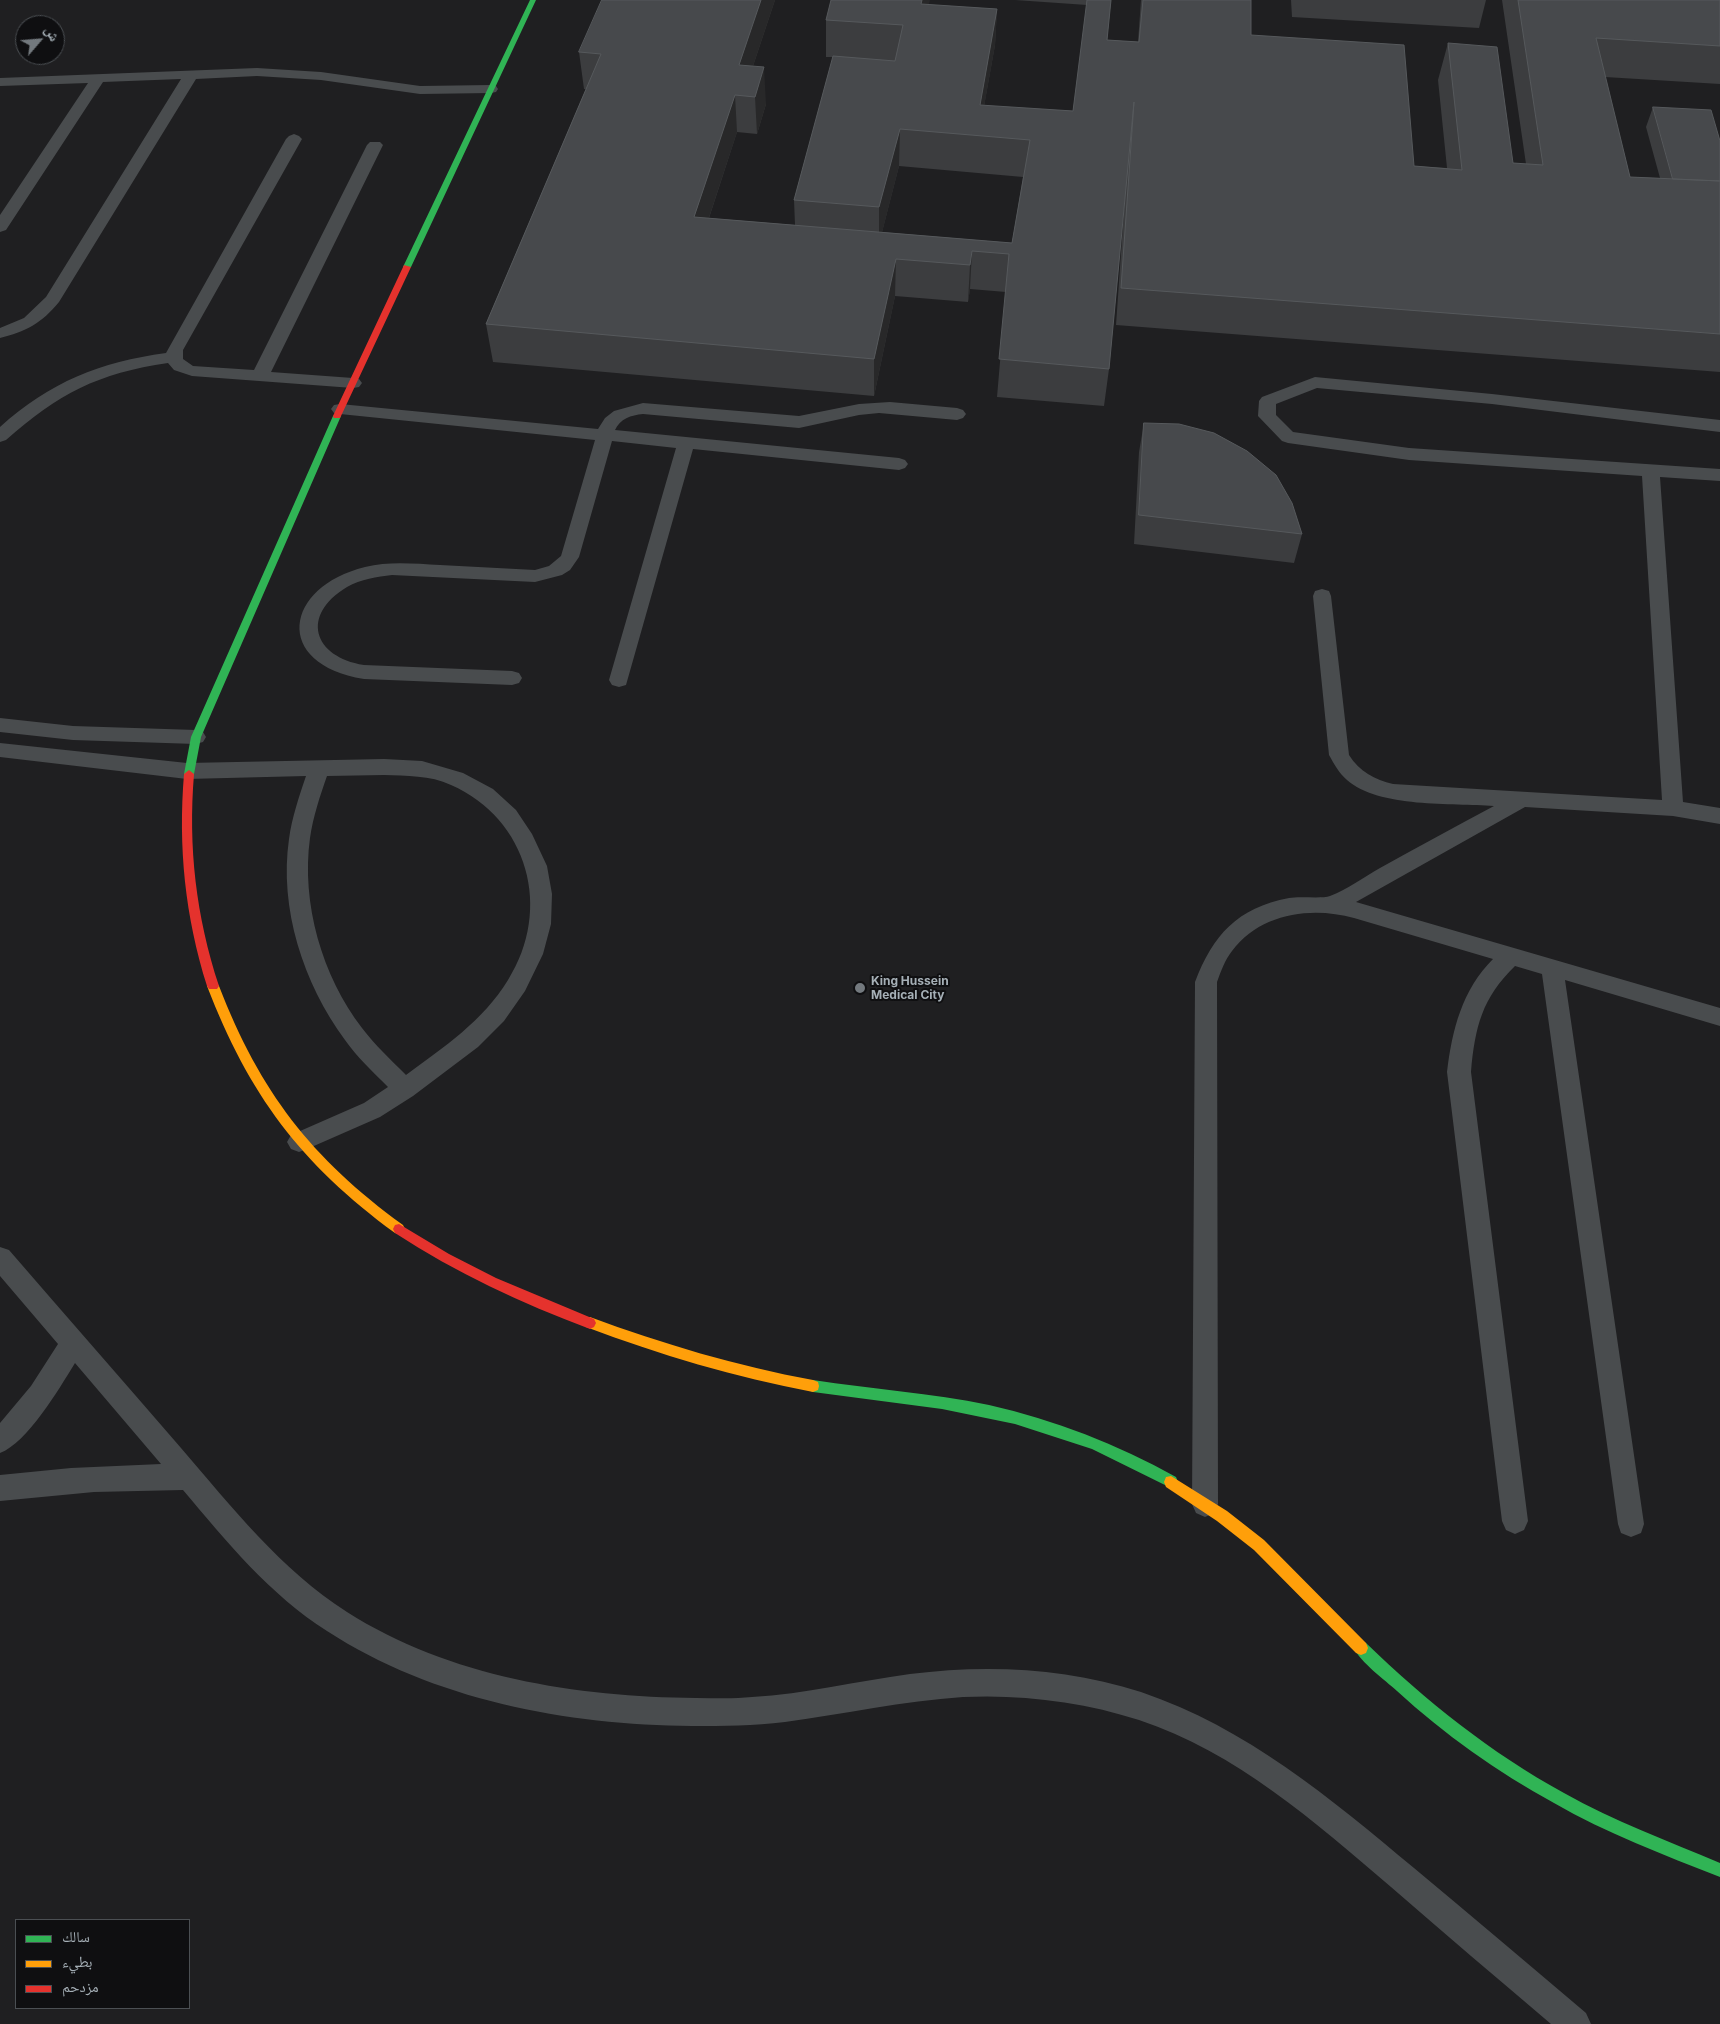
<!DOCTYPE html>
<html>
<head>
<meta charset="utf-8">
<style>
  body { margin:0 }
  #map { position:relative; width:1720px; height:2024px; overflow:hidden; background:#151515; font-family:Inter,"Noto Naskh Arabic",sans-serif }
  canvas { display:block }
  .legend { position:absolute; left:15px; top:1919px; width:175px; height:90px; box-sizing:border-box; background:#0f0f11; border:1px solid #4b4f53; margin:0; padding:6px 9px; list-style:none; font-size:15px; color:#a5afb6 }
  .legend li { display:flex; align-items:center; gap:10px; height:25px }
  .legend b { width:25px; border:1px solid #4b4f53 }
  .north { position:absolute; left:15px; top:15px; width:50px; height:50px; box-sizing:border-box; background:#0f0f11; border:1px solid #4b4f53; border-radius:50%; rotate:63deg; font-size:14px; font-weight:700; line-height:20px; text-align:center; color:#a5afb6 }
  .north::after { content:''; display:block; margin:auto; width:18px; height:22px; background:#73797e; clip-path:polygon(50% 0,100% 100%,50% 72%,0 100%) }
</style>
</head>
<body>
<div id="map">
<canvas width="1720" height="2024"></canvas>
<ul class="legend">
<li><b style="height:6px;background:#30b455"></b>سالك</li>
<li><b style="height:6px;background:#ff9f0a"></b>بطيء</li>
<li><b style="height:6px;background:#e5322d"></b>مزدحم</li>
</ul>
<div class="north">ش</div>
</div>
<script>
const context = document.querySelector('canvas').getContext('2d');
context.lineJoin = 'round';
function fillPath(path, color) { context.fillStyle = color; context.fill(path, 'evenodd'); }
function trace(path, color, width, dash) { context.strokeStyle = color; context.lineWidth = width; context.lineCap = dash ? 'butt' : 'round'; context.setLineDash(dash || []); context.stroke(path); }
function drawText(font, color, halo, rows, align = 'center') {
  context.font = font + ' Inter,sans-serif'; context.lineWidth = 4; context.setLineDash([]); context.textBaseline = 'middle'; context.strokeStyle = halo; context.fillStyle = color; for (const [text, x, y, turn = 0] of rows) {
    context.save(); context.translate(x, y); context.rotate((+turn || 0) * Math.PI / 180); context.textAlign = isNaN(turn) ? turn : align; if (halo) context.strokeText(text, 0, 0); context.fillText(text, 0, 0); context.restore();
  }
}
const built = new Path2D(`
  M 0,0 L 1720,0 L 1720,2024 L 0,2024 ZM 25,25 L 55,25 L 55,55 L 25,55 ZM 16,1920 L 189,1920 L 189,2008 L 16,2008 Z`);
const lane = new Path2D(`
  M 257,68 L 321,72 L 420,86 L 491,85 L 496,86 L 498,89 L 496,92 L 491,93 L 420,94 L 321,80 L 257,76 L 196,79 L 59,302 C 42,323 25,332 0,338 L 0,328 L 24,318 L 46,297 L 181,79 L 103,82 L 6,230 L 0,232 L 0,215 L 88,83 L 0,86 L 0,78 Z
  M 294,134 L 299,136 L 302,139 L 183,350 L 183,359 L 193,366 L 254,370 L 367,145 L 370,142 L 380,142 L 383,145 L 271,372 L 353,378 L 359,379 L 362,383 L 359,387 L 353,388 L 192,376 L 174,370 L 168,363 C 98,373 58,394 6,440 L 0,442 L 0,427 C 50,382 100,362 166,353 L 286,139 L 289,136 Z
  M 1315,377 L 1492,394 L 1720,420 L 1720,432 L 1492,404 L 1317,388 L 1276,404 L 1276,415 L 1293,432 L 1409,448 L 1720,469 L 1720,481 L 1660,477 L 1683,802 L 1720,808 L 1720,824 L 1673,816 L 1525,807 L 1356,902 L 1720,1008 L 1720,1026 L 1565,980 L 1644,1524 L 1641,1533 L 1631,1537 L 1621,1533 L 1618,1524 L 1542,974 L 1515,966 C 1482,998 1475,1027 1471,1072 L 1528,1521 L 1524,1530 L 1515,1534 L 1506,1530 L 1502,1521 L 1447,1072 C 1452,1030 1462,990 1493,959 L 1354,918 C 1312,906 1260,913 1232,951 C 1225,960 1221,971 1217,982 L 1218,1504 L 1214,1513 L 1205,1517 L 1196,1513 L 1192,1504 L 1195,982 C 1213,935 1237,908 1289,898 C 1300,896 1322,899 1330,896 C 1348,889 1364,877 1380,868 C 1418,847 1456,826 1494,806 C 1453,803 1378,808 1347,780 C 1339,773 1334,764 1329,755 L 1313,596 L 1315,591 L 1322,589 L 1329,591 L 1331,596 L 1349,755 C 1359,771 1375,780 1393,784 L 1662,800 L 1642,476 L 1409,460 L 1288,443 L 1282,441 L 1258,416 L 1259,401 L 1262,397 Z
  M 890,402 L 957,408 L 963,410 L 966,414 L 963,418 L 957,420 L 879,413 L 859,415 L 799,428 L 643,414 C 631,415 620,419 615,430 L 899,458 L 905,460 L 908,464 L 905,468 L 899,470 L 693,449 L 626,685 L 619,687 L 612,685 L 609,680 L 676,448 L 612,441 L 579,557 L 570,570 L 562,575 L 535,582 L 392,575 C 377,577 361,579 347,587 C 300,615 313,657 364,665 L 512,671 L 519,673 L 522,678 L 519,683 L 512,685 L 364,679 C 272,664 284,587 365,567 C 390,561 415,564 440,565 C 472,567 503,568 535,570 L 549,566 L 561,556 L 595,440 L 340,414 L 334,413 L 331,409 L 334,405 L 340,404 L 598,429 L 605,418 L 614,411 L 643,403 L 799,416 L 859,404 Z
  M 0,718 L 73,726 L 196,730 L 203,732 L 206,737 L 203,742 L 196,744 L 73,740 L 0,732 Z
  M 0,743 L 187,763 L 384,759 L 422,761 L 463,773 L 493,789 L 516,810 L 532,834 L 547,866 L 552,894 L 551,924 L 543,954 L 525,991 L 504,1021 L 478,1047 L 413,1096 L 380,1117 L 307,1149 L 299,1152 L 291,1149 L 287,1142 L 291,1135 L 364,1103 L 388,1087 C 373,1072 357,1057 345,1040 C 303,983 279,908 289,839 C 292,817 299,797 306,776 L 187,779 L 0,757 ZM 384,775 C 406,776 430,775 451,785 C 528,819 553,909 508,980 C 483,1021 444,1047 406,1075 C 391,1060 375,1045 362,1028 C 322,976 301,903 310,838 C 313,817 320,796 327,776 Z
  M 0,1247 L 9,1250 C 66,1316 124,1382 181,1448 C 231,1506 281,1570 347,1612 C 449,1677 577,1697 696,1698 C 715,1698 734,1699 752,1697 C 805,1694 857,1681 910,1674 C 987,1664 1067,1668 1141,1692 C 1247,1728 1330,1798 1414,1868 C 1472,1916 1529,1965 1586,2013 L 1591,2024 L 1551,2024 C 1498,1979 1444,1933 1391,1887 C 1315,1822 1236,1752 1139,1720 C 1084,1702 1021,1694 963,1697 C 903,1701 844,1714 785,1722 C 754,1726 723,1726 692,1726 C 567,1725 433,1700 327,1631 C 270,1595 226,1541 183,1490 L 94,1492 L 0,1501 L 0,1475 L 71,1468 L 161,1464 L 75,1363 C 59,1389 27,1443 0,1453 L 0,1423 L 31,1386 L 58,1344 L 0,1276 Z`);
const fast = new Path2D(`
  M 530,0 L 536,0 L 411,267 L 404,269 L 403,267 Z
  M 337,413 L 341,416 L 201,737 L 194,774 L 193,777 L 185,777 L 184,774 L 191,737 L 333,416 Z
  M 813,1380 C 872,1389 931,1393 989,1405 C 1055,1420 1117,1444 1176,1477 L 1178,1482 L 1176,1487 L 1171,1488 L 1092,1449 L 1015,1424 L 942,1409 L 813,1392 L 808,1390 L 807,1386 L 808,1382 Z
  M 1361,1641 L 1366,1643 C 1426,1701 1491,1753 1564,1793 C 1614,1821 1668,1841 1720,1863 L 1720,1877 C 1664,1855 1606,1833 1554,1803 C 1497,1772 1444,1734 1397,1691 C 1385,1680 1360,1662 1354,1648 L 1356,1643 Z`);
const slow = new Path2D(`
  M 213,981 L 217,983 L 219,986 C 260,1092 311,1158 403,1225 L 405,1229 L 403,1233 L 399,1234 L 395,1233 C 300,1163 249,1095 207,986 L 209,983 Z
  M 590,1317 C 663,1344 737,1366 813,1380 L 818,1382 L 819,1386 L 818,1390 L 813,1392 C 735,1377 660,1355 586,1327 L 584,1323 L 586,1319 Z
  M 1171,1476 L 1227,1511 L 1264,1540 L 1366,1643 L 1368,1648 L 1366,1653 L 1361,1655 L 1356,1653 L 1254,1550 L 1217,1521 L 1166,1487 L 1164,1482 L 1166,1477 Z`);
const jam = new Path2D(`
  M 404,265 L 411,267 L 341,416 L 340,418 L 334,418 L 333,416 Z
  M 189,770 L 194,774 C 188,847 196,916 219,986 L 217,989 L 209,989 L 207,986 C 185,916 178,847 184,774 Z
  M 399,1224 L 449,1254 L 496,1278 L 594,1319 L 596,1323 L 594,1327 L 590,1329 C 521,1303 456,1273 395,1233 L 393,1229 L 395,1225 Z`);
const wall = new Path2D(`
  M 602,0 L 775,0 L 753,66 L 766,104 L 757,134 L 737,132 L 709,218 L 795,225 L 794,200 L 833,57 L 826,57 L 826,20 L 928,5 L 997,9 L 995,45 L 984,106 L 1073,111 L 1087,5 L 1015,0 L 1111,0 L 1107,40 L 1138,42 L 1141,0 L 1251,0 L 1251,35 L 1414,166 L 1447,168 L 1438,80 L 1448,43 L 1513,163 L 1526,164 L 1502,0 L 1720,0 L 1720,84 L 1605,77 L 1630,177 L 1660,178 L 1646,127 L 1653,107 L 1720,141 L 1720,372 L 1116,325 L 1125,196 L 1109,369 L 1104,406 L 997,397 L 1006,292 L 970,289 L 968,302 L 895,296 L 874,396 L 493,362 L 486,324 L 586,89 L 584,89 L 579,52 ZM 899,166 L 1023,177 L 1012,243 L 882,232 Z
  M 1291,0 L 1486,0 L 1479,28 L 1292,17 Z
  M 1144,423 L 1302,534 L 1294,563 L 1134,544 L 1139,452 Z`);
const shadedWall = new Path2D(`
  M 761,0 L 775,0 L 743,96 L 739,65 Z
  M 922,0 L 930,0 L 920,41 L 921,4 Z
  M 997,9 L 995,45 L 979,135 L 980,105 Z
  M 764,67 L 766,104 L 757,134 L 755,97 Z
  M 735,95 L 737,132 L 697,254 L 694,217 Z
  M 900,129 L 899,166 L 879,244 L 879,207 Z
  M 972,251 L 970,289 L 968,302 L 970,265 Z
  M 896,259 L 895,296 L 874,396 L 874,359 Z`);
const building = new Path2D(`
  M 602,0 L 761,0 L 739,65 L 764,67 L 755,97 L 735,95 L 694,217 L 1012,243 L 1030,140 L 900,129 L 879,207 L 794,200 L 833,56 L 895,61 L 903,25 L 826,20 L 831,0 L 922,0 L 921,4 L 997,9 L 980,105 L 1073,111 L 1087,0 L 1111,0 L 1107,40 L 1139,42 L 1143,0 L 1251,0 L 1251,35 L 1404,45 L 1414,166 L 1462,170 L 1448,43 L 1497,47 L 1513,163 L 1543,165 L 1518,0 L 1720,0 L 1720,46 L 1596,38 L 1630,177 L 1720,181 L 1720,334 L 1121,288 L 1134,102 L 1109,369 L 999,359 L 1009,254 L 972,251 L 970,265 L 896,259 L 874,359 L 486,324 L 601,54 L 579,52 Z
  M 1653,107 L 1711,110 L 1720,141 L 1720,181 L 1673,179 Z
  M 1144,423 L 1179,424 L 1214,433 L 1247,451 L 1276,475 L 1292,503 L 1302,534 L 1139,515 Z`);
const markers = [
  [860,988,6,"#73797e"]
];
const poiNames = [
  ["King Hussein",871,981],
  ["Medical City",871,995]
];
fillPath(built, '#1f1f21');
fillPath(lane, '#494c4e');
fillPath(fast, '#30b455');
fillPath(slow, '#ff9f0a');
fillPath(jam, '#e5322d');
fillPath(wall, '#3c3d3f');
fillPath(shadedWall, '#282829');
fillPath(building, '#47494c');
trace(building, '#56595c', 1);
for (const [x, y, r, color] of markers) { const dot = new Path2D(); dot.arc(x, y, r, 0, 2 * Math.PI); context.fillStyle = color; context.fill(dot); trace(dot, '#0f0f11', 2); }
drawText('bold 12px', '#a5afb6', '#0f0f11', poiNames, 'left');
</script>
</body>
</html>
